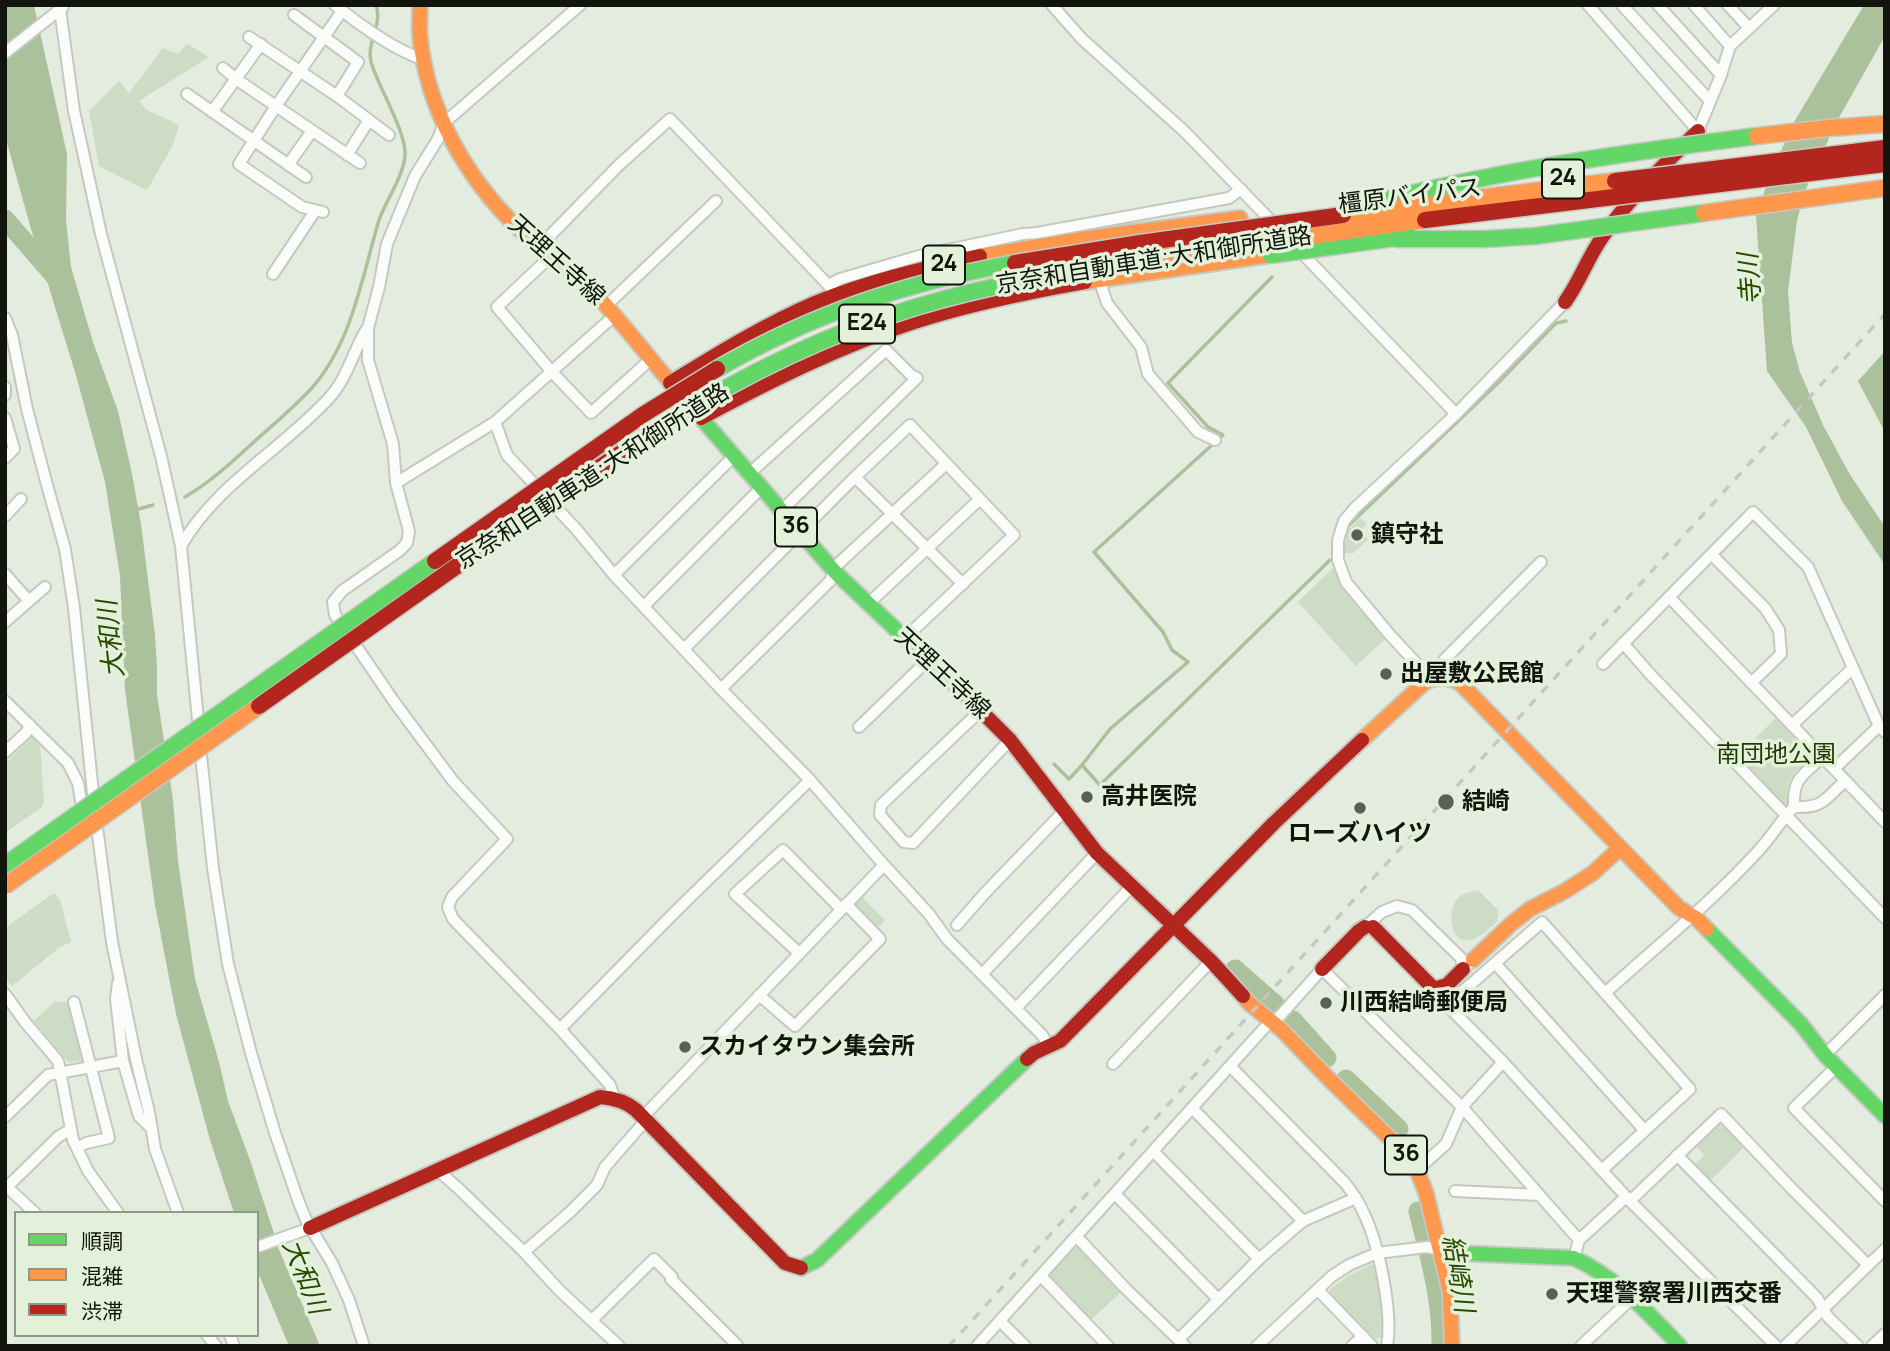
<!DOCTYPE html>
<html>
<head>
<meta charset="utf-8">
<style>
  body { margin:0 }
  #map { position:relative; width:1890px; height:1351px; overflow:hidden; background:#e4ecdf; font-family:Manrope,"Noto Sans JP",sans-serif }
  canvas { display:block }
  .frame { position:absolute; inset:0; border:7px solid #11150d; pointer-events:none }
  .legend { position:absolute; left:14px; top:1211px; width:245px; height:126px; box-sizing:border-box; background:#e3f1da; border:2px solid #8f9988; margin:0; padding:9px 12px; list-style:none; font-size:21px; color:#11150d }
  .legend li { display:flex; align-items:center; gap:14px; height:35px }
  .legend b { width:35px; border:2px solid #8f9988 }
</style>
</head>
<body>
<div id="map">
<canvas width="1890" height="1351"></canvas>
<div class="frame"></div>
<ul class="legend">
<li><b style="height:9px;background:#63d668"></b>順調</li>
<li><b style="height:9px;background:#ff974d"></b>混雑</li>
<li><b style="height:9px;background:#b3261e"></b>渋滞</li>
</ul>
</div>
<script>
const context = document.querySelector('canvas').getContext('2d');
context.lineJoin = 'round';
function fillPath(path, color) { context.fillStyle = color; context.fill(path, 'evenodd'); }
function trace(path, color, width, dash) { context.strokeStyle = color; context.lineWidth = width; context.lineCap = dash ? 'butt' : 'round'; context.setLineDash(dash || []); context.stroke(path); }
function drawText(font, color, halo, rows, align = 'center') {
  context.font = font + ' Manrope,"Noto Sans JP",sans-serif'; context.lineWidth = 7; context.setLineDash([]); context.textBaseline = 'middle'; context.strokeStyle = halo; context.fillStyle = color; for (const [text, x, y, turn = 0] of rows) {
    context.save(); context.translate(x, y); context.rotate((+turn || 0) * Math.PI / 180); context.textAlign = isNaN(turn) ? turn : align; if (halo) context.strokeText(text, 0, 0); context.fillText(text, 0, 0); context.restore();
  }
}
const green = new Path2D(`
  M 187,44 L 209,57 L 139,101 L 147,110 L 179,125 L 172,147 L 147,190 L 99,166 L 89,111 L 119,81 L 129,93 L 163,48 L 178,54 Z
  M 1360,518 L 1367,524 L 1351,540 L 1357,545 L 1365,536 L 1368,539 L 1354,553 L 1342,553 L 1345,524 L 1350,528 Z
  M 1336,565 L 1386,638 L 1356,666 L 1298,602 Z
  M 1777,717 L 1811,754 L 1811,757 C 1795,773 1785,777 1789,802 L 1784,806 L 1737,756 Z
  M 33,737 L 40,745 L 44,801 L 42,807 L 5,833 L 5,763 Z
  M 1478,890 L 1498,910 L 1498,921 C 1491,927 1480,938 1471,940 C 1450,945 1446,911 1458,898 C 1463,893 1471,892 1478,890 Z
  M 54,893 L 60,900 L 71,942 L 60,947 L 12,986 L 5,978 L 5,928 Z
  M 860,895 L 885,920 L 876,930 L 855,909 L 853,902 Z
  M 54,1002 L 70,1002 L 84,1061 L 68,1062 L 34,1021 Z
  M 1716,1124 L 1725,1125 L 1745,1146 L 1710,1181 L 1694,1165 L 1704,1155 L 1695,1145 Z
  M 1078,1245 L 1122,1291 L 1090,1321 L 1052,1282 L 1051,1274 Z
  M 1371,1264 L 1374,1266 L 1381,1301 L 1384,1337 L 1374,1339 L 1330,1294 L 1330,1289 L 1348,1276 Z`);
const water = new Path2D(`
  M 5,5 L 34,5 L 67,154 L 66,220 L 71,267 L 93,342 L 118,411 L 132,474 L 141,524 L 155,635 L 157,669 L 157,695 L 173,800 L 178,861 L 195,979 L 219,1062 L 228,1101 L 250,1160 L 280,1252 L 320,1346 L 289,1346 L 257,1270 L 257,1213 L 234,1213 L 210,1140 L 176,1014 L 155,905 L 125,690 L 120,576 L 105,482 L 75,372 L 31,229 L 5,136 Z
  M 1864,5 L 1885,5 L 1885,36 L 1836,123 L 1804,193 L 1797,221 L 1788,291 L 1792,343 L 1800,372 L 1823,425 L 1849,473 L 1885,527 L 1885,565 L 1842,501 L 1806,427 L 1767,371 L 1756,216 L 1769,178 L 1794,122 Z
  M 1885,351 L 1885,432 L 1858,381 Z`);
const stream = new Path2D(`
  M 185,497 C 212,481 233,461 255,441 C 274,424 293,408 310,390 C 352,344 362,277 379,220 C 386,200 403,177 405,156 C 407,132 378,87 371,62 C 366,42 383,25 376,5
  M 135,510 L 153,505
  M 1348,526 L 1496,385 L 1556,323 L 1566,321
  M 1054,764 L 1069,779 L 1082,765 L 1110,729 L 1188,662 L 1172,650 L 1163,632 L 1094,552 L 1223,435 L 1208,427 L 1168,383 L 1272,277
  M 1082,765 L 1114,801
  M 1100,785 L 1330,560`);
const river = new Path2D(`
  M 5,219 L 58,280
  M 1235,969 L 1276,1005
  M 1293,1020 L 1327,1058
  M 1346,1079 L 1399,1129
  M 1418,1211 C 1429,1256 1442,1299 1441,1346`);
const street = new Path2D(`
  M 335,5 C 361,26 391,48 422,59
  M 580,5 L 444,123 L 438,139 L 415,176 L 387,244 L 379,287 L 368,328 L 368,360 L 393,444 L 396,483 L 409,531 L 407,543 L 399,551 L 342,591 L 333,602 L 335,615 L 395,703 L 453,781 L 507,839 L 452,897 L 448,907 L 453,919 L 560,1029 L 610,1085 L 614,1097
  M 1052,5 L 1082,39 L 1185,132 L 1275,225
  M 1588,5 L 1698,131 L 1721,75 L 1730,46 L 1774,5
  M 1622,5 L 1710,101
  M 1658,5 L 1721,75
  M 1694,5 L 1730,46
  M 1728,5 L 1749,28
  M 60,9 L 74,111 L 101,234 L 161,456 L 181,546 L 199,730
  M 294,15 L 358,62 L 337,96
  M 249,37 L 337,96 L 389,135
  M 5,53 L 63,7
  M 223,68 L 236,79 L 360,163
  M 187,94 L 306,177
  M 212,112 L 261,44
  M 347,155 L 369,120
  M 288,165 L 312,131
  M 323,212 L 302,207 L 239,164 L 276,106 L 342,11
  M 540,246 L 618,166 L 670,119 L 833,290
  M 1298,249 L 1456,414
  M 552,255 L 497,307 L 552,372 L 591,413 L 651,359
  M 273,274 L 315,211
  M 1100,282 L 1107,303 L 1141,347 L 1148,374 L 1198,432 L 1215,440
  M 829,285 L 840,279 L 919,256 L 1023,234 L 1037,233 L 1229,198 L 1241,189
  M 606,306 L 716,201
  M 5,318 L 12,335 L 27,409 L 47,485 L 65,549 L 74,608 L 94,803
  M 5,387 L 5,395
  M 5,418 L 14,449 L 5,458
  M 495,422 L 507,455 L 577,530 L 614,575 L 721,689 L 810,780 L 884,865 L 929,914 L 947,939 L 1043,1036 L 1048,1047
  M 750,473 L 886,350 L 911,375 L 917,378 L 782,510
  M 855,477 L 963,584
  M 396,483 L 495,422 L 615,315
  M 5,516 L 21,499
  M 181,546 C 216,484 283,449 330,397 C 347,378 353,352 366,330
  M 1712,555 L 1765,608 L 1779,630 L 1781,654 L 1751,683
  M 5,574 L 29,601
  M 614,575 L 735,455
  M 1670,598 L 1885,822
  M 868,604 L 980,499
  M 644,606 L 762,487
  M 5,622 L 45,587
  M 1623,643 L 1649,673 L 1885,918
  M 684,649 L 855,477 L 910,425 L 1014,535 L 904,639
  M 1603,664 L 1753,512 L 1808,567 L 1879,726 L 1885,732
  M 1448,677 L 1447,667 L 1444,660 L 1541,562
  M 1430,678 L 1390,635 L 1346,582 L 1338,560 L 1338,540 L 1344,521 L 1355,508 L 1456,414 L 1565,302
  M 721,689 L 830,581 L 837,565 L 946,464
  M 5,701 L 68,763 L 78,783 L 83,813
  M 981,710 L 881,805 L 880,815 L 904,842 L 913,843 L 1010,740
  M 1792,725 L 1853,668
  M 859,727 L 928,660
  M 200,746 L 213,868 L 228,964 L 251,1053 L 275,1133 L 298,1200 L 307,1222 L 332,1263 L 349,1300 L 364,1346
  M 5,752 L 26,733 L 30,725
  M 1822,757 C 1802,777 1793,777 1794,807 C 1824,808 1824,800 1845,781
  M 1834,769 L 1879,726
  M 96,819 L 112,942 L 136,1059 L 149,1112 L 155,1149 L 178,1213
  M 957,925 L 985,893 L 1064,811
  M 1365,927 L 1382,912 L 1397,906 L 1412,910 L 1461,958 L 1463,969 L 1468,965
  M 799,953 L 735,894 L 783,850 L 841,909
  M 1495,963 L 1645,1131
  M 986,970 L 1097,853
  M 118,983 L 116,999 L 123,1061 L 139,1116 L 152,1129
  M 1434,989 L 1447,1005 L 1503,1062 L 1630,1201 L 1776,1346
  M 1605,993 C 1657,946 1713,901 1760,849 C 1772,836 1781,820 1794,807
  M 5,994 L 25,1022 L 58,1061 L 73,1140 L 88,1171 L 118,1213
  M 759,995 L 795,1026 L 880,939 L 846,904
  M 74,1002 L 109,1138 L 86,1143 L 77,1148
  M 1020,1004 L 1132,886
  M 1447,1005 L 1542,922 L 1690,1089 L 1602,1170
  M 560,1029 L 676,911 L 810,780
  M 1825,1055 L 1885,995
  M 1113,1064 L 1211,961
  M 1230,1066 L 1345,1183 C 1353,1193 1360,1204 1365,1216 C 1379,1246 1393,1313 1387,1346
  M 1836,1067 L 1794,1108 L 1885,1201
  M 1192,1108 L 1303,1221
  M 5,1117 L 48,1075 L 123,1061
  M 643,1117 L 884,865
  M 1153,1151 L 1259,1259
  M 1677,1155 L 1817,1298 L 1828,1317 L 1858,1346
  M 441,1169 L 443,1175 L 457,1187 L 524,1252 L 560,1291 L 619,1346
  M 1417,1170 L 1446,1144 L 1462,1107 L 1503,1062
  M 5,1185 L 35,1213
  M 5,1189 L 58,1137 L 71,1129
  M 1455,1191 L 1539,1195
  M 1115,1194 L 1218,1299
  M 1630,1201 L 1721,1114 L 1792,1189 L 1868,1265
  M 1077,1237 L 1125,1288 L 1185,1346
  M 1579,1240 L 1626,1197
  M 257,1247 L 310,1228
  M 524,1252 L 569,1213 L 597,1185 L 605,1167 L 646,1120
  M 1041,1276 L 1108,1346
  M 1318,1290 L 1372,1346
  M 592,1320 L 654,1259 L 672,1277 L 671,1279 L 737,1345
  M 1000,1321 L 1025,1346
  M 207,1335 L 216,1346
  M 230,1335 L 234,1346
  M 1179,1339 L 1259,1259 L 1303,1221 L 1356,1198
  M 977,1346 L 1266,1026 L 1279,1017 L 1322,969 L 1462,1107 L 1579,1240 L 1574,1258
  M 1257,1346 L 1332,1276 L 1349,1265 L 1377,1253 L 1427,1247 L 1441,1250
  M 1352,1346 L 1363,1336
  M 1581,1346 L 1632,1298
  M 1785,1346 L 1885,1249
  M 1872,1346 L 1885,1334`);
const fast = new Path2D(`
  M 695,411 L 835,572 L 962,692
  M 1707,929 L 1801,1024 L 1825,1055 L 1885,1116
  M 1441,1250 L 1456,1253 L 1574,1258 C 1617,1278 1647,1312 1680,1346
  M 801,1268 L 817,1260 L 1027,1059`);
const slow = new Path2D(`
  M 420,5 C 420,16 419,26 420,37 C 427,109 466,178 518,228 C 540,249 566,264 588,286 C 620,319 647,356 678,391
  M 980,256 L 1088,238 L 1240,218
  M 1085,282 L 1271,255
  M 1362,740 L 1424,683 C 1436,676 1446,677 1459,682 L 1679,908 L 1696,918 L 1707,929
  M 1473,960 L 1511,924 L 1530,909 L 1565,891 L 1593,873 L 1620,848
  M 1243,996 L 1250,1004 L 1282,1030 L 1329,1079 L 1404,1152 L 1417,1170 L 1426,1193 L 1450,1292 L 1452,1346`);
const jam = new Path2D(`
  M 1565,302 C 1580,281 1588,257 1603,236 C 1630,197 1665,164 1698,131
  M 670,383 C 717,354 764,325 815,303 C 868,281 924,268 980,256
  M 701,418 C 770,381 840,346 914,322 C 970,304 1028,292 1085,282
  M 962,692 L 1010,740 L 1097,853 L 1211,961 L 1243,996
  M 1373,927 L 1434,989 L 1447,985 L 1463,969
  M 1322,969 L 1359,931 L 1365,927
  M 1027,1059 L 1034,1053 L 1060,1041 L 1274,823 L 1362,740
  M 310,1228 L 600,1097 C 614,1098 625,1101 636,1110 L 785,1263 L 801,1268`);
const rail = new Path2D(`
  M 949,1346 L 1885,314`);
const fastBridge = new Path2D(`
  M 1385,200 C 1507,169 1632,152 1757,136
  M 1396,239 L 1485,239 L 1535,236 L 1704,213
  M 1271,255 L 1409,236
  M 717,369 C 814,313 905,283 1015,263
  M 662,426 C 741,376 826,334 916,307 C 989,285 1065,272 1140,260
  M 5,865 L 435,561`);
const slowBridge = new Path2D(`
  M 1757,136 L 1829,128 L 1885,124
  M 1704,213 L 1885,188
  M 1343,215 L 1615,181
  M 1140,260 L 1425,220
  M 5,886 L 259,706`);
const jamBridge = new Path2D(`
  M 1615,181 L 1885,148
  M 1425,220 L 1885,164
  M 1015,263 L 1140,243 L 1343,215
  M 435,561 L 644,414 L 717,369
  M 259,706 L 553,498 L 662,426`);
const markers = [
  [1357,535,7,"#5b6056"],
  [1386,674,7,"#5b6056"],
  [1087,797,7,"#5b6056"],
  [1446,802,9,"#5b6056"],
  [1360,808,7,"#5b6056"],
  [1326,1003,7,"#5b6056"],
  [685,1047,7,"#5b6056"],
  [1552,1294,7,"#5b6056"]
];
const shields = [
  [1563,179,42],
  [944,265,42],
  [867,324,56],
  [796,527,42],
  [1406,1155,42]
];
const shieldNames = [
  ["24",1563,179],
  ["24",944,265],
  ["E24",867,324],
  ["36",796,527],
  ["36",1406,1155]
];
const streetNames = [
  ["橿原バイパス",1410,197,-7],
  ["天理王寺線",556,261,42],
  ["京奈和自動車道;大和御所道路",1154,261,-9],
  ["京奈和自動車道;大和御所道路",593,477,-33],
  ["天理王寺線",942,674,43]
];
const poiNames = [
  ["鎮守社",1371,535],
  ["出屋敷公民館",1400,674],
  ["高井医院",1101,797],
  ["結崎",1462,802],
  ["ローズハイツ",1360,834,"center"],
  ["川西結崎郵便局",1340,1003],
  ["スカイタウン集会所",699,1047],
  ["天理警察署川西交番",1566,1294]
];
const parkNames = [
  ["南団地公園",1776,755]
];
const waterNames = [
  ["寺川",1751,279,-94],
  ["大和川",112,639,-96],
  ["結崎川",1457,1274,80],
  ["大和川",304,1277,68]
];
fillPath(green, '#cddcc4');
fillPath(water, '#abc19b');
trace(stream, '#abc19b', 3.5);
trace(river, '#abc19b', 19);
trace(street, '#c4c9c0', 14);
trace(fast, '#c4c9c0', 18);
trace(slow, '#c4c9c0', 18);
trace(jam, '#c4c9c0', 18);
trace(street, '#fbfcfa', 10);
trace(fast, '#63d668', 14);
trace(slow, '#ff974d', 14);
trace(jam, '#b3261e', 14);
trace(rail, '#c5c7c4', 3.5, [9, 9]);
trace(fastBridge, '#c6c9c3', 19, []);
trace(slowBridge, '#c6c9c3', 19, []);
trace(jamBridge, '#c6c9c3', 19, []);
trace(fastBridge, '#63d668', 16);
trace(slowBridge, '#ff974d', 16);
trace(jamBridge, '#b3261e', 16);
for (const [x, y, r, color] of markers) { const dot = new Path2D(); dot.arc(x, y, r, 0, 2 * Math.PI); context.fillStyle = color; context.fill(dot); trace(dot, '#e3f1da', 2.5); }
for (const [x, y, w] of shields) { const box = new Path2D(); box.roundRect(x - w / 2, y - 19.5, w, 39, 5); context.fillStyle = '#e3f1da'; context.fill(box); trace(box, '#11150d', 2); }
drawText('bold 23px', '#11150d', null, shieldNames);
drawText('24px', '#11150d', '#e3f1da', streetNames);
drawText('bold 24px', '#11150d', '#e3f1da', poiNames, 'left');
drawText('24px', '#1d3701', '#e3f1da', parkNames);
drawText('italic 26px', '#284a00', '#e3f1da', waterNames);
</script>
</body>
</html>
